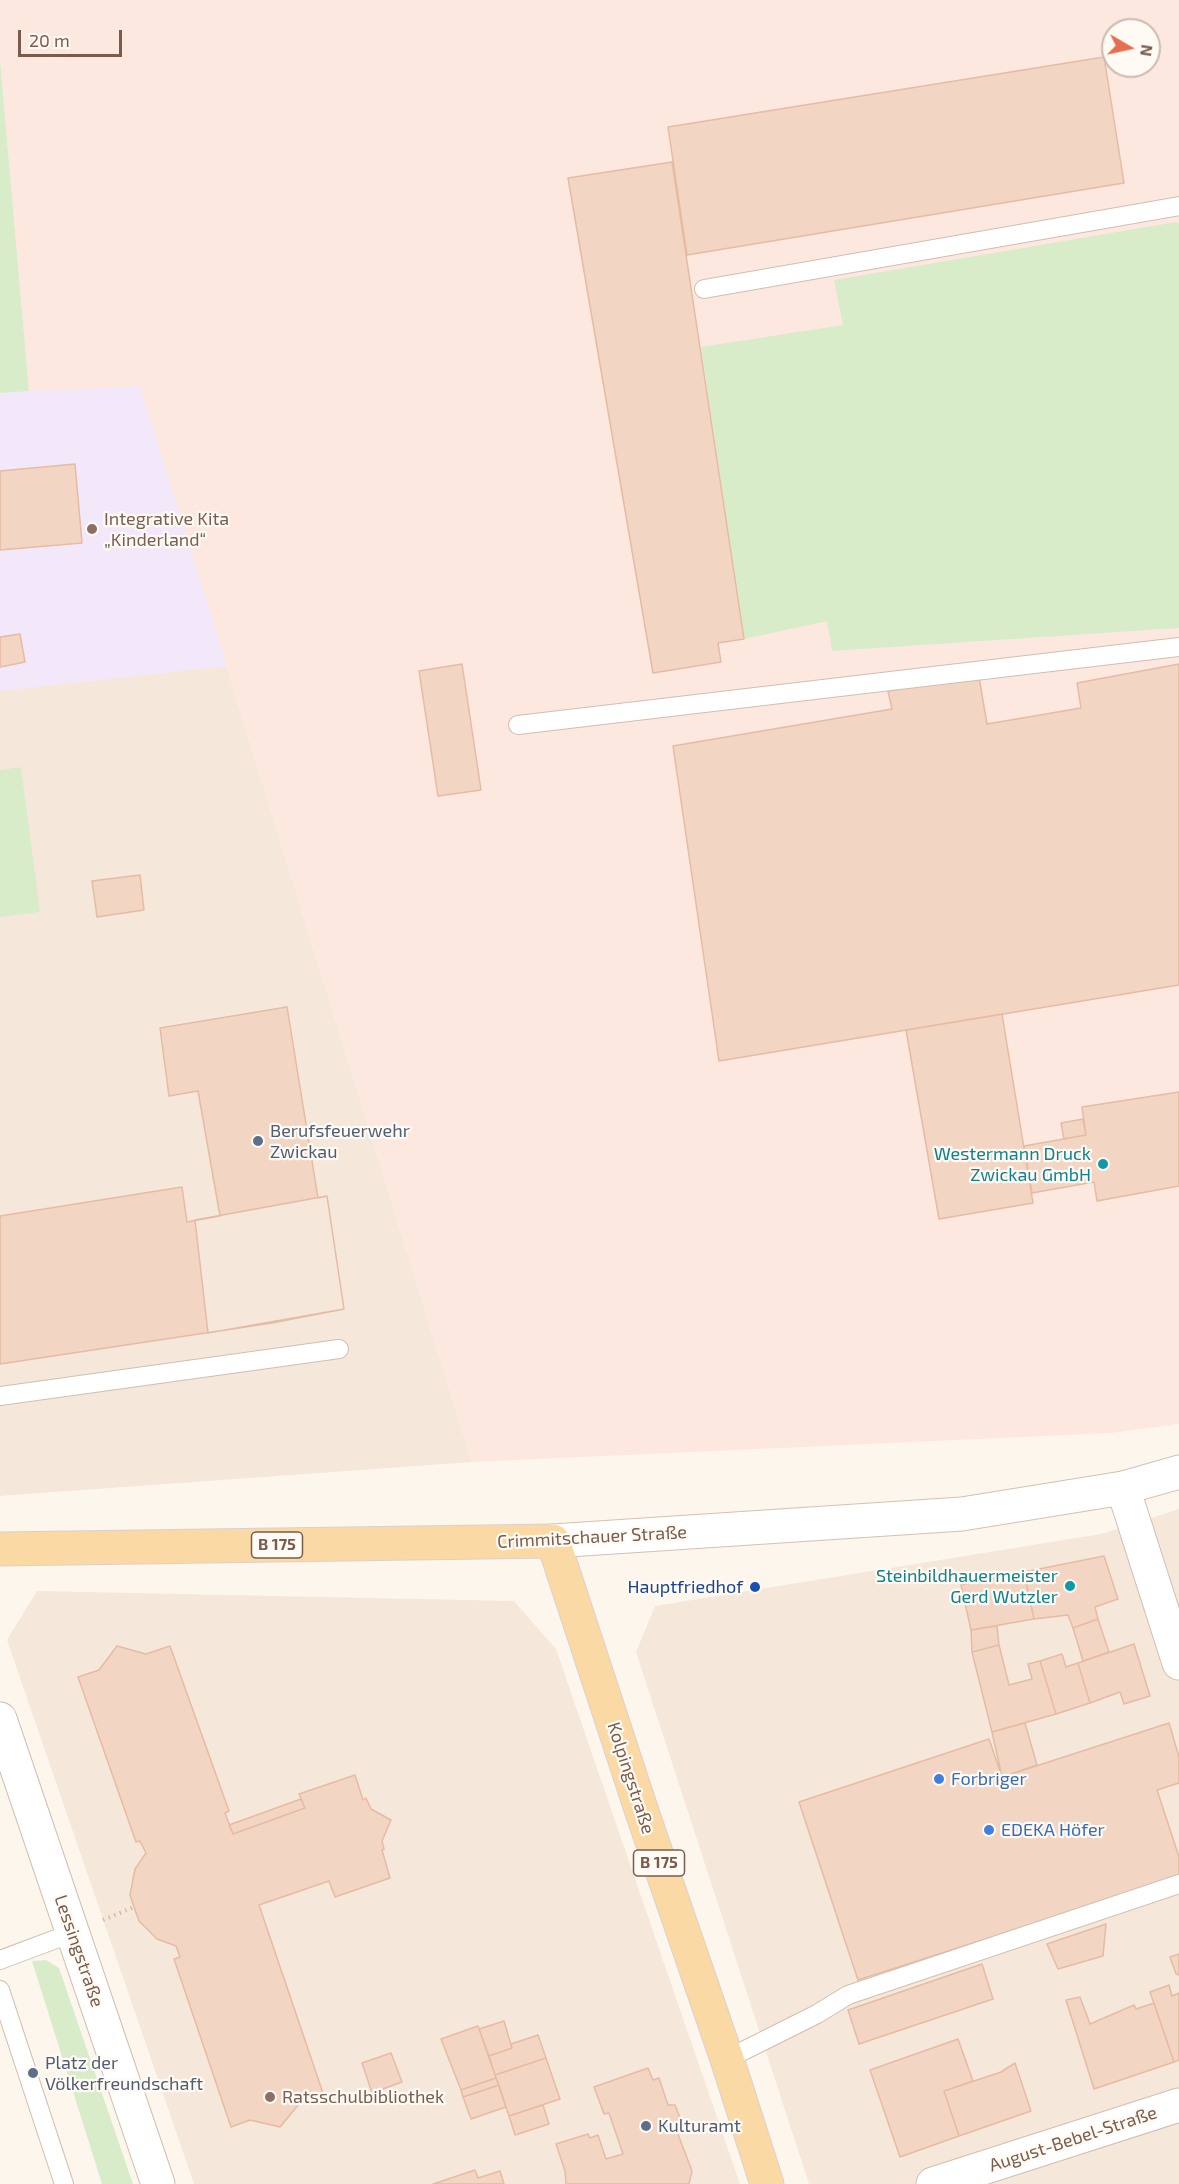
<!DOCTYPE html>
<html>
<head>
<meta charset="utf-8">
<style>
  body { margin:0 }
  #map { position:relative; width:1179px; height:2184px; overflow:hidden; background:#fdf6ec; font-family:"Exo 2",sans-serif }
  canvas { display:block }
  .north { position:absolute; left:1101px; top:18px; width:60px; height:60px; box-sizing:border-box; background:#fffaf3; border:2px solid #cabbb1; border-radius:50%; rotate:99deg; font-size:16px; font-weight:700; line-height:24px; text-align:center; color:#7a5c4d }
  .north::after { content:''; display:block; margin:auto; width:21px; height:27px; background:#e76f51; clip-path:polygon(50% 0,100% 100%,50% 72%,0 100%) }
  .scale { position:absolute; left:18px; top:30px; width:104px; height:27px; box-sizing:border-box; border:3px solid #7a5c4d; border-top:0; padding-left:8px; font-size:18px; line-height:21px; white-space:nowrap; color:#7a5c4d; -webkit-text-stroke:4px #fffaf3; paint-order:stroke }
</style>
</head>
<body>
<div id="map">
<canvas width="1179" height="2184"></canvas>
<div class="north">N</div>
<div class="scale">20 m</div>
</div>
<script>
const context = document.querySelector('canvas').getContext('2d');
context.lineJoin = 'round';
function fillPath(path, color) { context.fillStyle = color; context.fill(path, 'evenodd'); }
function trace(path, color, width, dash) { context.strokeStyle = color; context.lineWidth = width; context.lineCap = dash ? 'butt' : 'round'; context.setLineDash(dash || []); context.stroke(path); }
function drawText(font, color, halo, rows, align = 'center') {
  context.font = font + ' "Exo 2",sans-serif'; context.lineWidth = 4.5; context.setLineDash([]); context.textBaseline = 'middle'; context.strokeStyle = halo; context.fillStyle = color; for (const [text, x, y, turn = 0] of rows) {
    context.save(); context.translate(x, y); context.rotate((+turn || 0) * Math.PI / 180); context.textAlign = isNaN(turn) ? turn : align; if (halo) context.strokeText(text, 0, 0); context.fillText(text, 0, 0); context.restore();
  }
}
const residential = new Path2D(`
  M 140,386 L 472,1462 L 0,1496 L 0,392 Z
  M 1179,1509 L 1179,2184 L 809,2184 L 636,1652 L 655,1606 L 1101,1534 Z
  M 37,1591 L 514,1601 L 556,1649 L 740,2184 L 194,2184 L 7,1640 Z`);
const commercial = new Path2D(`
  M 0,0 L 1179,0 L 1179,1424 L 1111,1433 L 472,1462 L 140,386 L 29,391 L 0,59 ZM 1113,30 L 1149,30 L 1149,66 L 1113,66 Z`);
const education = new Path2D(`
  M 140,386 L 227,666 L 0,691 L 0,392 Z`);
const green = new Path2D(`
  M 0,59 L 29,391 L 0,393 Z
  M 1176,222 L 1179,224 L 1179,628 L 832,651 L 827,621 L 744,639 L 701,347 L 843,325 L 834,280 Z
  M 21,767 L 40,912 L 0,917 L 0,770 Z
  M 46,1960 L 59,1968 L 133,2184 L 102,2184 L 32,1961 Z`);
const building = new Path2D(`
  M 1104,57 L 1124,183 L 687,255 L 668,127 Z
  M 672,162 L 744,639 L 718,643 L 721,662 L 653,673 L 568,178 Z
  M 75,464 L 82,543 L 0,550 L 0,471 Z
  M 20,634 L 25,662 L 0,667 L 0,637 Z
  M 462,664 L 481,790 L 438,796 L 419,671 Z
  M 1179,664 L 1179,985 L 719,1061 L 673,746 L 892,709 L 888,691 L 979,677 L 987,724 L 1081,708 L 1077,683 Z
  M 140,875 L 144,910 L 97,917 L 92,881 Z
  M 287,1007 L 318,1198 L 327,1196 L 344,1309 L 272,1323 L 0,1364 L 0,1216 L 182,1187 L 187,1222 L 220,1216 L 198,1091 L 169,1096 L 160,1028 Z
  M 1002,1014 L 1033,1203 L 939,1219 L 906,1030 Z
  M 1179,1092 L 1179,1186 L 1097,1201 L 1094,1182 L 1032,1193 L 1024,1146 L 1086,1135 L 1082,1107 Z
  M 1083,1119 L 1086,1135 L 1064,1139 L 1061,1123 Z
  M 327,1196 L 344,1309 L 208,1333 L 195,1220 Z
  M 1104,1556 L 1118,1599 L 1095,1607 L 1098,1619 L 1073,1628 L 1068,1615 L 1034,1619 L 1024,1572 Z
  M 1024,1572 L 1034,1619 L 971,1630 L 961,1585 Z
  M 1098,1619 L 1109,1652 L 1083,1661 L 1073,1628 Z
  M 997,1626 L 999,1645 L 972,1652 L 971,1630 Z
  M 1134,1644 L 1150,1696 L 1124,1704 L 1120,1692 L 1090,1703 L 1078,1663 Z
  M 999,1645 L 1009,1685 L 1032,1679 L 1028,1664 L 1040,1661 L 1056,1714 L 992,1732 L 972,1652 Z
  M 117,1646 L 146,1654 L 170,1646 L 229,1811 L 225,1813 L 233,1834 L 305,1808 L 299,1794 L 355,1775 L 363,1800 L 366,1798 L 371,1809 L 391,1820 L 382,1841 L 384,1849 L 382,1850 L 390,1878 L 335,1897 L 329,1881 L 259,1905 L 324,2096 L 299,2104 L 280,2127 L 250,2120 L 231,2127 L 174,1959 L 180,1957 L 176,1946 L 157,1939 L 139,1921 L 134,1907 L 130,1895 L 135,1869 L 146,1853 L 140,1841 L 136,1842 L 78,1677 L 99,1670 Z
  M 1062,1654 L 1066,1667 L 1078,1663 L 1090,1703 L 1056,1714 L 1040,1661 Z
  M 1025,1723 L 1037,1765 L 1002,1777 L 992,1732 Z
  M 1169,1723 L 1179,1757 L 1179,1783 L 1157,1790 L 1179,1857 L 1179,1877 L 858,1980 L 799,1802 L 989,1739 L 1002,1777 Z
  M 301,1799 L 305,1808 L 233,1834 L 229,1825 Z
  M 1106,1924 L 1103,1956 L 1058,1969 L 1047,1944 Z
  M 1179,1954 L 1179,1975 L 1176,1974 L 1170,1957 Z
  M 982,1964 L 993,1999 L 859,2044 L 848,2010 Z
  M 1169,1985 L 1172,1996 L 1179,1993 L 1179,2060 L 1174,2062 L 1150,1992 Z
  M 1080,1997 L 1090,2024 L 1134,2005 L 1136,2009 L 1154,2003 L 1174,2062 L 1094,2089 L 1066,2000 Z
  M 504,2021 L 512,2048 L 489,2056 L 479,2029 Z
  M 478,2026 L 496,2078 L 461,2090 L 441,2039 Z
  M 538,2035 L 546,2058 L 495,2075 L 489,2056 L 512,2048 L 511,2044 Z
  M 958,2039 L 973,2081 L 944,2091 L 959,2136 L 900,2157 L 870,2070 Z
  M 391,2053 L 402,2082 L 372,2093 L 362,2063 Z
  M 546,2058 L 560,2099 L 509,2116 L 495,2075 Z
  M 1015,2063 L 1031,2111 L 959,2136 L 944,2091 L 1001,2072 Z
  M 648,2068 L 653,2080 L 659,2078 L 668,2105 L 675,2105 L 682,2123 L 676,2129 L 692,2171 L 689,2184 L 566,2184 L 565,2171 L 556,2144 L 588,2134 L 590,2138 L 598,2135 L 606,2159 L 623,2154 L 609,2113 L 604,2114 L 594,2087 Z
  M 496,2078 L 499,2085 L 463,2097 L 461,2090 Z
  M 499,2085 L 506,2107 L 471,2119 L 463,2097 Z
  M 543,2105 L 549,2124 L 515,2135 L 509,2116 Z
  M 475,2170 L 478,2178 L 500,2171 L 504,2184 L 433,2184 Z`);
const path = new Path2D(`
  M 103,1920 L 134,1907`);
const lane = new Path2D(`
  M 704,289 L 1179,206
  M 518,725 L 1179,647
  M 0,1396 L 339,1349
  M 0,1960 L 72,1933
  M 0,1990 L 64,2184
  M 727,2059 L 817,2014 L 848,1995 L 1179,1884`);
const street = new Path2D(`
  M 1123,1488 L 1179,1663
  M 0,1719 L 158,2184
  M 933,2184 L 1179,2105`);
const secondary = new Path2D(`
  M 553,1541 L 962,1514 L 1123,1488 L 1179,1472`);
const primary = new Path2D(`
  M 0,1549 L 553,1541 L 642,1812 L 727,2059 L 767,2184`);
const markers = [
  [92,529,6,"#8d6e63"],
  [258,1141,6,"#5c6f8a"],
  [1103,1164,6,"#0f9aa8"],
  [1070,1586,6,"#0f9aa8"],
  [755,1587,6,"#1a4fb4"],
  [939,1779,6,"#3f7fe0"],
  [989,1830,6,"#3f7fe0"],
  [33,2073,6,"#5c6f8a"],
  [270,2097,6,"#8d6e63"],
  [646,2126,6,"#5c6f8a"]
];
const shields = [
  [277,1545,51],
  [659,1863,51]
];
const shieldNames = [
  ["B 175",277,1545],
  ["B 175",659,1863]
];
const educationNames = [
  ["Integrative Kita",104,519],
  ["„Kinderland“",104,540],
  ["Ratsschulbibliothek",282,2097]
];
const serviceNames = [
  ["Berufsfeuerwehr",270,1131],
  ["Zwickau",270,1152],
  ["Platz der",45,2063],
  ["Völkerfreundschaft",45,2084],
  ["Kulturamt",658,2126]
];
const cultureNames = [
  ["Westermann Druck",1091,1154],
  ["Zwickau GmbH",1091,1175],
  ["Steinbildhauermeister",1058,1576],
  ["Gerd Wutzler",1058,1597]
];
const streetNames = [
  ["Crimmitschauer Straße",592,1537,-3],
  ["Kolpingstraße",631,1778,72],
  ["Lessingstraße",79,1951,71],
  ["August-Bebel-Straße",1073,2139,-18]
];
const transitNames = [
  ["Hauptfriedhof",743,1587]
];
const shopNames = [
  ["Forbriger",951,1779],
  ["EDEKA Höfer",1001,1830]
];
fillPath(residential, '#f5e8da');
fillPath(commercial, '#fde8e0');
fillPath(education, '#f3e8fa');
fillPath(green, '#d8ecc9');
fillPath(building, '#f3d5c3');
trace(building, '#e6bba3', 1.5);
trace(lane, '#d1beb0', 20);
trace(street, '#d1beb0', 35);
trace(secondary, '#d6c0b0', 35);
trace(primary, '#dad1cd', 35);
trace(path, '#d9b8a5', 4, [1.5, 4.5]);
trace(lane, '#fff', 18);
trace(street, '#fff', 33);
trace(secondary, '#fff', 33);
trace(primary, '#fbd9a5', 33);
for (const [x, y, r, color] of markers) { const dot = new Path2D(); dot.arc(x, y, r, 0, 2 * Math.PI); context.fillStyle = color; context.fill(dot); trace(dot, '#fffaf3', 2); }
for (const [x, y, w] of shields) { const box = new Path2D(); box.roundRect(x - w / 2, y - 13, w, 26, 4.5); context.fillStyle = '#fffaf3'; context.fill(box); trace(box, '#7a5c4d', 1.5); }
drawText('bold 16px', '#7a5c4d', null, shieldNames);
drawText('18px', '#785e54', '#fffaf3', educationNames, 'left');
drawText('18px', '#4e5e75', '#fffaf3', serviceNames, 'left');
drawText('18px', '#0d838f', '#fffaf3', cultureNames, 'right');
drawText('18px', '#7a5c4d', '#fffaf3', streetNames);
drawText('18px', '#164399', '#fffaf3', transitNames, 'right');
drawText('18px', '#366cbe', '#fffaf3', shopNames, 'left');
</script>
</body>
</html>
